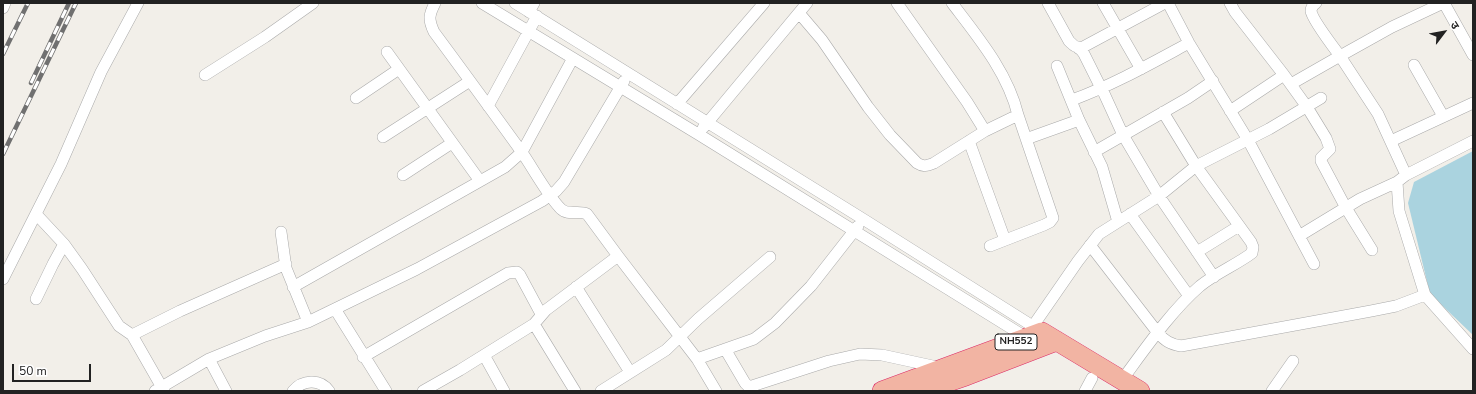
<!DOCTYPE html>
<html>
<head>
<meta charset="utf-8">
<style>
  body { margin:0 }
  #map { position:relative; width:1476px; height:394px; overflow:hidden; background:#f2efe9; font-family:"Nunito Sans","Noto Sans Devanagari",sans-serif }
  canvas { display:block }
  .frame { position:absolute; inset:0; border:4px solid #222; pointer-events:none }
  .north { position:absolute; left:1424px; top:12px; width:40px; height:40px; -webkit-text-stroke:3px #fff; paint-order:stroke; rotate:58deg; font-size:11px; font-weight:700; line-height:16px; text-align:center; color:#222 }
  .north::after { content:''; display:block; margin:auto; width:14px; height:18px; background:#222; clip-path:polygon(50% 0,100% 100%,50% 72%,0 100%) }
  .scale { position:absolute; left:12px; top:364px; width:79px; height:18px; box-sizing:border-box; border:2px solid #222; border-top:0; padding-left:5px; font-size:12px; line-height:14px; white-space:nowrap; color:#222; -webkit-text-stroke:3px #fff; paint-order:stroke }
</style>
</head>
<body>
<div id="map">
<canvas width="1476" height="394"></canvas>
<div class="frame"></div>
<div class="north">उ</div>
<div class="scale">50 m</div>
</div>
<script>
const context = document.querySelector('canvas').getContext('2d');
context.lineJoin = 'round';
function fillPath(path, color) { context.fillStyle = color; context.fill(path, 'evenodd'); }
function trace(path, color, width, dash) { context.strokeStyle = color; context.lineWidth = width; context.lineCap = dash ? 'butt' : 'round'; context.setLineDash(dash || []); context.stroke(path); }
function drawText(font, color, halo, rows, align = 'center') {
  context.font = font + ' "Nunito Sans",sans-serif'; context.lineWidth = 4; context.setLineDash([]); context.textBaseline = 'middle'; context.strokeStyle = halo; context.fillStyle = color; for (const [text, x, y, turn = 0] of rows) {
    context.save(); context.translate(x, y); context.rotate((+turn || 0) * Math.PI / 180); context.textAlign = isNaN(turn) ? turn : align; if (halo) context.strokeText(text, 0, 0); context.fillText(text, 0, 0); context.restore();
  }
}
const water = new Path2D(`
  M 1473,151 L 1473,335 L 1430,294 L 1408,203 L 1414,182 Z`);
const minor = new Path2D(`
  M 435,3 C 429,15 428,19 434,32 C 463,71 492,111 521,151 C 533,168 547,195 561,209 C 568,216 578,210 587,214 L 618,256 L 697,359 L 716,391
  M 482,3 L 698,134 L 1027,338
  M 515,3 L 863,219 L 1042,332
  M 897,3 L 967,102 L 985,131 L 1018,115 C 1008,73 978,37 952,3
  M 1048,3 L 1069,41 C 1074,46 1076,48 1083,47 L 1165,3
  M 1103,3 L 1141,69
  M 1168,3 L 1189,43 L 1248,140 L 1314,264
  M 1230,3 L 1235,12 L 1284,75 L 1307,107 L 1326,138 L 1330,149 L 1321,158 L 1321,161 L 1346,208 L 1372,250
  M 1444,3 L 1473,55
  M 3,8 L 5,3
  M 529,12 L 534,3
  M 799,13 L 822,40 L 868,107 L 890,135 L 917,163 C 923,167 927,166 934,163 L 985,131
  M 1078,48 L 1081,50 L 1084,54 L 1101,88 L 1100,90
  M 387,52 L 480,181
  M 1414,65 L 1443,116
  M 1057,66 L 1079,120 L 1102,167 L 1118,222
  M 205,75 L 265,37 L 313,3
  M 1291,84 L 1340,56 C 1334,48 1312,19 1311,11 C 1311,7 1313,5 1316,3
  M 1102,89 L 1123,135 L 1159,196 L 1214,277
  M 356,98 L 399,69
  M 1072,100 C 1113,85 1150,64 1189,43
  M 677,104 L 764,3
  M 488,106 L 537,16
  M 1230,111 L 1284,75
  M 703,128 L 807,3
  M 383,137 L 470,81
  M 1026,139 L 1079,120
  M 969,141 L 1005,240
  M 1391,141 L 1473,103
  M 1473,141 L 1406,175 L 1397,182 L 1399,211 L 1425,295 L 1473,349
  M 1094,152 L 1188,98 L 1213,81
  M 403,175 L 452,143
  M 1406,175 L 1378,114 L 1340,56 L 1392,27 L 1443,3
  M 36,214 L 64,244 L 82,269 L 119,326 L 132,335 L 180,311 L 286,264
  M 1130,214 L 1189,296
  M 1299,236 L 1360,199 L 1397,182
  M 1090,245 L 1158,333 C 1165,341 1170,344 1181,346 L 1371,311 L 1396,306 L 1425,295
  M 990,246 L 1044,225 L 1050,222 L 1053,218 L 1018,115
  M 1197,252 L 1239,226
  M 3,279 L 61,164 L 101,72 L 138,3
  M 293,287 L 505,167 L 522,152 L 573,58
  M 576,287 L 630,372
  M 36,299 L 53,264 L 64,244
  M 335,309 L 386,391
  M 308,322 L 417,269 L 542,201 L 556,191 L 564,182 L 624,81
  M 534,324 L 575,391
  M 1033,326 L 1078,261 L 1099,234 L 1159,196 L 1196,166 L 1269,129 L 1321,98
  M 132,335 L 164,391
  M 725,349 L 745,383 L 748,386 L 752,386 L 829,361 L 860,354 L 882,355 L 942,368
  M 484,355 L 504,391
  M 363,357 L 508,273 L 517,272 L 520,275 L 541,314
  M 209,359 L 265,336 L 308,322 L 286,268 L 281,232
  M 697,359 L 754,339 L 775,323 L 811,286 L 858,226
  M 1122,380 C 1145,349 1171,311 1200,286 C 1216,273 1236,265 1252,253 L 1253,247 L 1251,242 L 1196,166 L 1163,112
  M 155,391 L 209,359 L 226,391
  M 293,391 C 302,380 320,378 329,391
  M 423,391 L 460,370 L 534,324 L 546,310 L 618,256
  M 601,391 L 666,350 L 698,319 L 770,257
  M 1085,391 L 1092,378
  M 1272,391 L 1293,361`);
const trunk = new Path2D(`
  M 882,391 L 1042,332 L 1140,391
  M 922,391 L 966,376 L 1057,341`);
const rail = new Path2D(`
  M 3,54 L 28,3
  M 31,83 L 69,3
  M 3,154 L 76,3`);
const shields = [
  [1016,342,42]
];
const shieldNames = [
  ["NH552",1016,342]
];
fillPath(water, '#aad3df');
trace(minor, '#a9a9a9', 12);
trace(trunk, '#dc2a67', 20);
trace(minor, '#fff', 11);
trace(trunk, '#f2b4a3', 19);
trace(rail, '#707070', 4.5);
trace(rail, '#fff', 3, [9]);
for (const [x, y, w] of shields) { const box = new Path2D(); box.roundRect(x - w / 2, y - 8, w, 16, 3); context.fillStyle = '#fff'; context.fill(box); trace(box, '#222', 1); }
drawText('bold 10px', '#222', null, shieldNames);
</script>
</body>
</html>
